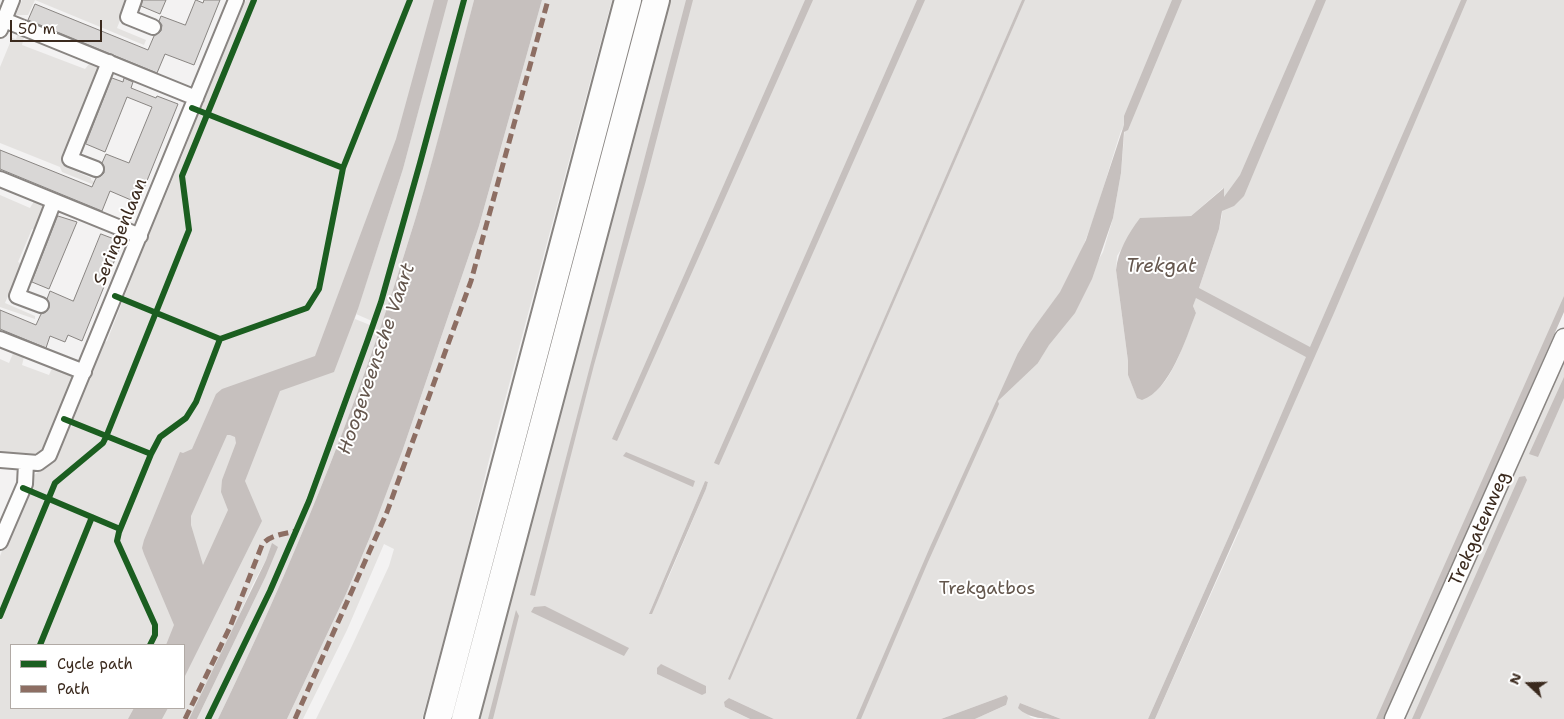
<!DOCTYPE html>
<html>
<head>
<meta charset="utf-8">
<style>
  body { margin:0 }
  #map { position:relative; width:1564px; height:719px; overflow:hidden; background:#f3f2f2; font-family:"Shantell Sans",sans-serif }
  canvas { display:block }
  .legend { position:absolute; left:10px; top:644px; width:175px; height:65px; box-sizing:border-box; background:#fff; border:1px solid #b1aaa5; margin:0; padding:6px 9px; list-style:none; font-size:15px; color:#3b2a1e }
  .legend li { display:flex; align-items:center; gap:10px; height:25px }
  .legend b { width:25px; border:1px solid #b1aaa5 }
  .north { position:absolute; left:1504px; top:659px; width:50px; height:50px; -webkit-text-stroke:4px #fff; paint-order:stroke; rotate:291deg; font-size:14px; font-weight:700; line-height:20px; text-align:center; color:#3b2a1e }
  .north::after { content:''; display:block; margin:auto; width:18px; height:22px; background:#3b2a1e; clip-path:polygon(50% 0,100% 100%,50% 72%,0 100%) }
  .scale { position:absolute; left:10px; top:20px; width:92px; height:22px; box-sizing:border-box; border:2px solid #3b2a1e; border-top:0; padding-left:6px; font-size:15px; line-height:18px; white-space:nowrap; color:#3b2a1e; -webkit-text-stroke:4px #fff; paint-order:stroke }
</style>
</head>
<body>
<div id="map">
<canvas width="1564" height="719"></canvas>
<ul class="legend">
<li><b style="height:6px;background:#1b5e20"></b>Cycle path</li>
<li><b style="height:6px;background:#8d6e63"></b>Path</li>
</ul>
<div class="north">N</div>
<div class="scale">50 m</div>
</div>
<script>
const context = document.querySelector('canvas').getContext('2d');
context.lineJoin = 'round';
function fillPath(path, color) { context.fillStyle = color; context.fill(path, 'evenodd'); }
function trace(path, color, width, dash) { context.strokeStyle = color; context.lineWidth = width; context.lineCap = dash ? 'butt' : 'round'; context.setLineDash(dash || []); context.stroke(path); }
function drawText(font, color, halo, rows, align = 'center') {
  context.font = font + ' "Shantell Sans",sans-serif'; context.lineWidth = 4; context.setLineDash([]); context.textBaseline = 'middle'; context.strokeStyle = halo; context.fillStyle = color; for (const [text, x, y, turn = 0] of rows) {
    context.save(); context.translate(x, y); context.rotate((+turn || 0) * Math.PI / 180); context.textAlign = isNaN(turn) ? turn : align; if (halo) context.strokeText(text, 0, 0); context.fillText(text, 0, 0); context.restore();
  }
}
const green = new Path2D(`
  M 22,0 L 128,0 L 117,28 L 146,40 L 144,45 L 35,0 L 28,15 L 16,15 Z
  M 246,0 L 463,0 L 414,180 L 377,305 L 372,321 L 356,314 L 403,169 L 425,85 L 353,325 L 355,319 L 370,325 L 298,522 L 264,599 L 206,719 L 197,719 L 265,578 L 272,544 L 266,560 L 253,584 L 225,647 L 189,719 L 0,719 L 0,556 L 25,493 L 29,494 L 30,489 L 28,488 L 34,475 L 49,464 L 57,455 L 70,426 L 72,427 L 74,421 L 72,420 L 103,343 L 107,341 L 161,203 L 163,202 L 175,173 L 174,169 L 178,160 L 181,159 L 194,125 L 193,123 L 197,113 L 199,114 L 201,109 L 199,108 L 216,66 L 219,64 ZM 11,645 L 184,645 L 184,708 L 11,708 Z
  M 467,0 L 474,0 C 453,84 432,169 405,252 C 355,413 291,568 218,719 L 210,719 C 261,614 310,509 350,398 C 396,268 431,134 467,0 Z
  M 542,0 L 612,0 L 490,456 L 460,579 L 422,719 L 316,719 L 351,648 L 389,566 L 394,549 L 384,544 L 347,630 L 303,719 L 287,719 L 346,594 L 370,537 L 403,449 L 479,226 Z
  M 670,0 L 1564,0 L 1564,303 L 1379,719 L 1155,719 L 1240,529 L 1233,527 L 1148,719 L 1061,719 L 1020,703 L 1030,717 L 1035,719 L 975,719 L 1006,705 L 1006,695 L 941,719 L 774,719 L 729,698 L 725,707 L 750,719 L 479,719 ZM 1125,125 L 1121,173 L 1113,218 L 1103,252 L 1038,363 L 1018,353 C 1030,332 1046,313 1060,293 C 1089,247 1104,182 1121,131 ZM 1223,188 L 1222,215 L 1219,229 L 1193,306 L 1196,313 C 1186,336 1175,376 1155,392 C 1151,395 1142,396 1137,397 L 1128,375 L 1128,361 L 1116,270 L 1117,256 L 1140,219 L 1191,216 ZM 705,481 L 708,482 L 706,489 L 667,581 L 649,614 Z
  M 18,33 L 24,37 L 22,45 L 85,69 L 89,64 L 96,65 L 98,69 L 96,82 L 93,81 L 72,133 L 73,136 L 65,159 L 66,167 L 91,178 L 91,180 L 107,187 L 107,190 L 62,172 L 60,167 L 0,143 L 0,67 L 12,38 L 16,39 Z
  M 0,195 L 30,208 L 34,201 L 38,201 L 44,207 L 44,211 L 36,229 L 32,229 L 18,262 L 22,264 L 5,303 L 35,316 L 35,319 L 0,307 Z
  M 1564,348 L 1564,719 L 1400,719 Z
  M 14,351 L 22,354 L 24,357 L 22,365 L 49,375 L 53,366 L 71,375 L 72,390 L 45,451 L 36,457 L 0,453 L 0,359 L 9,363 Z`);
const water = new Path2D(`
  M 434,0 L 448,0 L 403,169 L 358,309 L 334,372 L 280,391 L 245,481 L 262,521 L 184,678 L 184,645 L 166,645 L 174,625 L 144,554 L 142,548 L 144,540 L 180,452 L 183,453 L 192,449 L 216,394 L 222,389 L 315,356 L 396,139 ZM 227,435 L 230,435 L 235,437 L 236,443 L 222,480 L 221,492 L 228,510 L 203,565 L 191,525 L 191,516 Z
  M 474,0 L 542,0 L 479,226 L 403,449 L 370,537 L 346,594 L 287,719 L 218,719 C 291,568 355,413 405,252 C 432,169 452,84 474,0 Z
  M 686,0 L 693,0 L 645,184 L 594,365 L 535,596 L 530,595 Z
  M 805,0 L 813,0 L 617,441 L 612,439 Z
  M 917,0 L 925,0 L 719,465 L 714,463 Z
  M 1022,0 L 1025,0 L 730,680 L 728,679 Z
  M 1172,0 L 1182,0 L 1128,130 L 1124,132 L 1121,173 L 1113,218 L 1092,279 L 1075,313 L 1049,345 L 1038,363 L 998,401 L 999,404 L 928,562 L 861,719 L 856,719 L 930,547 L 1018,353 L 1030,333 L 1060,292 L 1086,240 L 1124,125 L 1124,116 Z
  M 1316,0 L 1326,0 L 1244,196 L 1234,206 L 1222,211 L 1219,229 L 1199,288 L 1310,347 L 1461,0 L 1467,0 L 1334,313 L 1155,719 L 1148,719 L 1233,527 L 1306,357 L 1196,298 L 1193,306 L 1196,313 C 1186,338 1170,391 1142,400 L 1137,398 L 1128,375 L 1128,361 L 1116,270 C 1118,251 1128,234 1140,218 L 1191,216 L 1224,188 L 1224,197 L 1240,175 Z
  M 1564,296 L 1564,312 L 1385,719 L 1376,719 Z
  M 1564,377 L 1564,398 L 1538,457 L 1529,454 Z
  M 626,452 L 695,481 L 693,487 L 623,456 Z
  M 1525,476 L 1527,480 L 1420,719 L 1412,719 L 1519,477 Z
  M 705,481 L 708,482 L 706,489 L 652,614 L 649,614 Z
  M 272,543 L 278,547 L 265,578 L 197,719 L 189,719 L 266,560 Z
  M 545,606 L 629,648 L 624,656 L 531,612 L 534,607 Z
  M 516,610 L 519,616 L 493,719 L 488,719 Z
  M 661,664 L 706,686 L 706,693 L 702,695 L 657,674 L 657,668 Z
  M 1006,695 L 1008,698 L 1006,705 L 975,719 L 941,719 Z
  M 729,698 L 774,719 L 750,719 L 725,707 L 724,702 Z
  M 1020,703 L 1061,719 C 1046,719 1029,719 1018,708 Z
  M 134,708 L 168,708 L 162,719 L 128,719 Z`);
const building = new Path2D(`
  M 143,0 L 166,0 L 160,14 L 141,6 Z
  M 196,0 L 203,3 L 204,0 L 220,0 L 194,65 L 165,54 L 157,73 L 28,20 L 35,4 L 148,50 L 154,36 L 161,31 L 162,25 L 159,21 L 161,16 L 185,25 Z
  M 112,78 L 123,82 L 124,78 L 133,82 L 131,88 L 156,98 L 157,96 L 178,104 L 138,203 L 110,191 L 102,211 L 0,169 L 0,150 L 92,187 L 96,178 L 101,176 L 104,173 L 104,167 L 102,163 L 106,154 L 129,163 L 152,107 L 127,97 L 105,152 L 86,144 Z
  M 58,216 L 77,222 L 49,289 L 32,282 Z
  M 101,234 L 122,242 L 82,341 L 68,335 L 65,342 L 50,336 L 46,348 L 0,329 L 0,310 L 36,325 L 41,314 L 46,312 L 49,308 L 49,303 L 47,299 L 50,291 L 73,301 Z`);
const minor = new Path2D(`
  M 134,0 L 128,17 L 153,27
  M 4,20 L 196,98
  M 0,30 L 12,0
  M 96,169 L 70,159 L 109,62
  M 0,179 L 140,236
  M 41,305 L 17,296 L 54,201
  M 0,339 L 84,372
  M 0,460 L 38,463 L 49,455 L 236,0
  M 0,542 L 25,484 L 26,463`);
const tertiary = new Path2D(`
  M 1394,719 L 1564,338`);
const motorway = new Path2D(`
  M 438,719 L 628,0
  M 465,719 L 656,0`);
const quiet = new Path2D(`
  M 185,719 L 230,627 L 262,545 C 269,535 284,534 296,531
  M 295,719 L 387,512 L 471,281 L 548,0`);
const cycleway = new Path2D(`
  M 192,108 L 343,168
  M 115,296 L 220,339
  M 64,419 L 151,454
  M 23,488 L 120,529
  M 0,616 L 55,483 L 103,443 L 106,437 L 189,230 L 182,176 L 254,0
  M 40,645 L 92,517
  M 150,645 L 155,635 L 155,625 L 117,541 L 119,532 L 151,454 L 160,437 L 186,418 L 196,402 L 220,339 L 307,308 L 319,289 L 343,168 L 410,0
  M 208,719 L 270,591 L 309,501 L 367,342 L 381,302 L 420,163 L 464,0`);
const streetNames = [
  ["Seringenlaan",121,232,-68],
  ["Trekgatenweg",1480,529,-66]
];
const parkNames = [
  ["Trekgatbos",987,589]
];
const waterNames = [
  ["Trekgat",1161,267],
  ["Hoogeveensche Vaart",377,359,-71]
];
fillPath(green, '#e4e2e0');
fillPath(water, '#c6c0be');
fillPath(building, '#d9d7d6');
trace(building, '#898582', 1);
trace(minor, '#898582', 18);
trace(tertiary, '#898582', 21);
trace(motorway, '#898582', 30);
trace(minor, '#fdfdfd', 14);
trace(tertiary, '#fdfdfd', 18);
trace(motorway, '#fdfdfd', 26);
trace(quiet, '#8d6e63', 5, [10, 5]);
trace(cycleway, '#1b5e20', 6);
drawText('18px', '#3b2a1e', '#fff', streetNames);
drawText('18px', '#62554b', '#fff', parkNames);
drawText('italic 19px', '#65574e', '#fff', waterNames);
</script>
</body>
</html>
